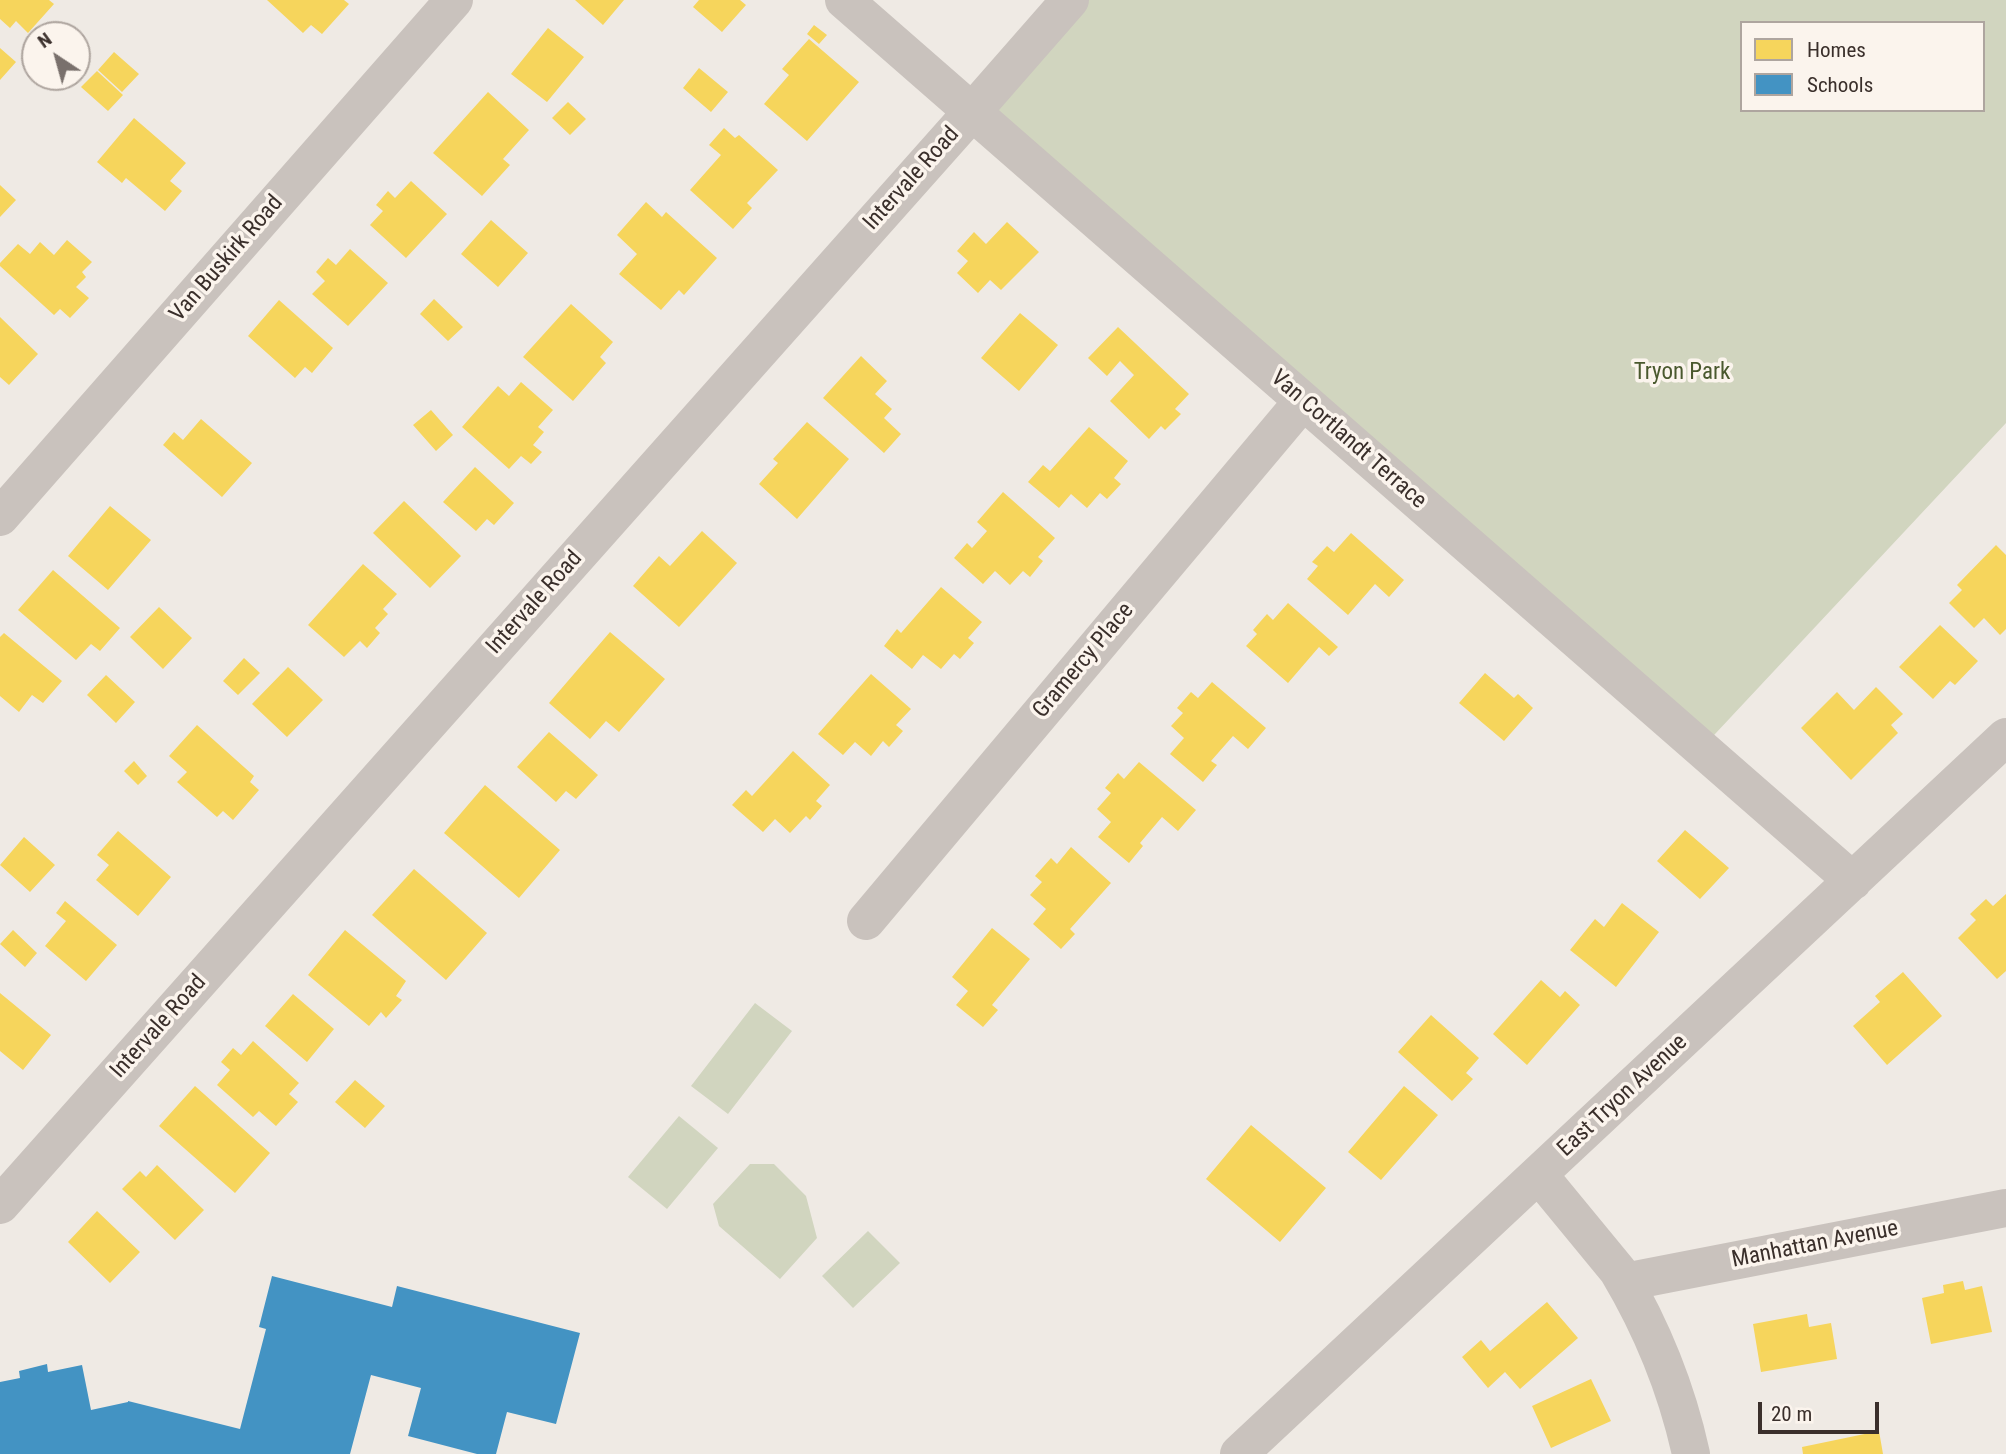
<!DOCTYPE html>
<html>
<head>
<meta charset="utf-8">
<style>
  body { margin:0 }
  #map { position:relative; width:2006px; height:1454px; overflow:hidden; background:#efeae4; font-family:"Roboto Condensed",sans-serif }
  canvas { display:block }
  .legend { position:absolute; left:1740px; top:21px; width:245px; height:91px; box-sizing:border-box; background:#fbf4ed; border:2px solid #aea59f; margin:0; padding:9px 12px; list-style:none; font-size:21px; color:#3a2f2b }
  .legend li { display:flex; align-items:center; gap:14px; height:35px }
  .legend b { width:35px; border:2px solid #aea59f }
  .north { position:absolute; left:21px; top:21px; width:70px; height:70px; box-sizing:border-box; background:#fbf4ed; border:2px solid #aea59f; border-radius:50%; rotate:324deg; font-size:19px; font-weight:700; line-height:28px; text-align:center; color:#3a2f2b }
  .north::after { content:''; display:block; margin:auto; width:24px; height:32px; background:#79706c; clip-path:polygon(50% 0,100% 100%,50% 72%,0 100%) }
  .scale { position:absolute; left:1758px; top:1402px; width:121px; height:32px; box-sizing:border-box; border:4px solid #3a2f2b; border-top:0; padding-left:9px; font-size:21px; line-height:24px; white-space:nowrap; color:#3a2f2b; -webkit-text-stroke:5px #fbf4ed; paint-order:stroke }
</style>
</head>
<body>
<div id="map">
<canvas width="2006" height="1454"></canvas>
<ul class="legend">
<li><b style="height:19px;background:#f6d55c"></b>Homes</li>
<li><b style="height:19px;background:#4393c3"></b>Schools</li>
</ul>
<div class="north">N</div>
<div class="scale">20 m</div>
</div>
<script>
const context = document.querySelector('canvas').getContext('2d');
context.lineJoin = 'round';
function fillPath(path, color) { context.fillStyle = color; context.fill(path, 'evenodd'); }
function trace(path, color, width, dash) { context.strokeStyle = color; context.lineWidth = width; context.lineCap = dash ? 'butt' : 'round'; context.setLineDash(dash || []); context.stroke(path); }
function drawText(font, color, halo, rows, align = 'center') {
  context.font = font + ' "Roboto Condensed",sans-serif'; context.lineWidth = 7; context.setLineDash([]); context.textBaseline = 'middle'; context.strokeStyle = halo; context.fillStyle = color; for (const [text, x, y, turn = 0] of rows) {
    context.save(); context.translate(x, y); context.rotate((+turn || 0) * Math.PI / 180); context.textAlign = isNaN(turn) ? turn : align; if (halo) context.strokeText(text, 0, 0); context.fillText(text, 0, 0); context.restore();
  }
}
const green = new Path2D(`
  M 1070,0 L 2006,0 L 2006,423 L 1701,749 L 972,112 ZM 1742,23 L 1983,23 L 1983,110 L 1742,110 Z
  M 755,1003 L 792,1031 L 728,1114 L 691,1086 Z
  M 679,1116 L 718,1148 L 667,1209 L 628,1177 Z
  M 750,1164 L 774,1164 L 806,1196 L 817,1238 L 780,1279 L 719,1226 L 713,1204 Z
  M 868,1231 L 900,1263 L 853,1308 L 822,1276 Z`);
const homes = new Path2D(`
  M 0,0 L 49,0 L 54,4 L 28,33 L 16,21 L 10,28 L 0,19 Z
  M 267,0 L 344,0 L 349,4 L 322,34 L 311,25 L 303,33 Z
  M 575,0 L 624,0 L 603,25 Z
  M 699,0 L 740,0 L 746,5 L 722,32 L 693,7 Z
  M 814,25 L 827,35 L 819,44 L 807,34 Z
  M 548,28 L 584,57 L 547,102 L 511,74 Z
  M 809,39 L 859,82 L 807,141 L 764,104 L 789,75 L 782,69 Z
  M 0,48 L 16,62 L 0,80 Z
  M 114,52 L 139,74 L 122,92 L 98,70 Z
  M 699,68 L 728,92 L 711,112 L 683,88 Z
  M 97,71 L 123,95 L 108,111 L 81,87 Z
  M 488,92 L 529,130 L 503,159 L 510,165 L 482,196 L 433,153 Z
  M 568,102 L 586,119 L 570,135 L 552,118 Z
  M 134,118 L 186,163 L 170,181 L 182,191 L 165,211 L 126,178 L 122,183 L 97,162 Z
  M 724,128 L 735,138 L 739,135 L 778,170 L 747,203 L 752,208 L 733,229 L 690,190 L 721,155 L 709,145 Z
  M 411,181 L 447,214 L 406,258 L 370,225 L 383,211 L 376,205 L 388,191 L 395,198 Z
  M 0,185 L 16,200 L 0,217 Z
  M 646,202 L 662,217 L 666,212 L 717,258 L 684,295 L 679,290 L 661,310 L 619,274 L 637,254 L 617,235 Z
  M 491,220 L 528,253 L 498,287 L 461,254 Z
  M 1007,222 L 1039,252 L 1001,290 L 990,280 L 978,293 L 957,273 L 968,261 L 957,251 L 974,232 L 986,244 Z
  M 67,240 L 92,262 L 82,272 L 86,277 L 76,287 L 89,298 L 70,318 L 60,309 L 54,315 L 0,266 L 0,263 L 18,244 L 30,254 L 40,242 L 54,255 Z
  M 350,249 L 388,283 L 348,326 L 312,294 L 325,281 L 316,272 L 328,258 L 336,265 Z
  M 434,299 L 463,327 L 448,341 L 420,314 Z
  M 279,300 L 333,348 L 312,373 L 305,367 L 295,378 L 248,336 Z
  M 571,304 L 613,342 L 600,357 L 606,363 L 573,401 L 523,357 Z
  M 1020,313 L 1058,345 L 1019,391 L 981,358 Z
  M 0,317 L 38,354 L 9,385 L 0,377 Z
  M 1118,327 L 1189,394 L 1175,409 L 1181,414 L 1165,430 L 1161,426 L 1149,439 L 1110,401 L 1134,375 L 1120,361 L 1107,376 L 1088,358 Z
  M 861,356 L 887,381 L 875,394 L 892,409 L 884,418 L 901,434 L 884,453 L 823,398 Z
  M 521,382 L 553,410 L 538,427 L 544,432 L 533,445 L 542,452 L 531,464 L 521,456 L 509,469 L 462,427 L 498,386 L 509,396 Z
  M 431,410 L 453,435 L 436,451 L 413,425 Z
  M 201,419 L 252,463 L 222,497 L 163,445 L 174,432 L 183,440 Z
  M 807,422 L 849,459 L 797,519 L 759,484 L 778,463 L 773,459 Z
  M 1089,427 L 1128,461 L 1114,478 L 1121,484 L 1107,499 L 1100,493 L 1087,508 L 1071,494 L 1059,508 L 1028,482 L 1043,465 L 1050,471 Z
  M 475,467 L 514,503 L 494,525 L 487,519 L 476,531 L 443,502 Z
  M 1003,492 L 1055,538 L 1038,557 L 1043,561 L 1030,577 L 1023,571 L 1010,585 L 995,571 L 983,584 L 954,558 L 967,543 L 972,548 L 987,531 L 977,522 Z
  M 404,501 L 461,556 L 430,588 L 373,533 Z
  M 110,506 L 151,540 L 108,590 L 68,556 Z
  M 702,531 L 737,563 L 679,627 L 633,586 L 659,556 L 670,566 Z
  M 1351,533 L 1404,580 L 1389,597 L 1375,584 L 1348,615 L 1307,579 L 1318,566 L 1312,562 L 1327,546 L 1334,552 Z
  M 1996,545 L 2006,555 L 2006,629 L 2000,635 L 1984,618 L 1974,628 L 1949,603 L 1962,590 L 1957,585 Z
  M 363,564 L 397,594 L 383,609 L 388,614 L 375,628 L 380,633 L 367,648 L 360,641 L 344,657 L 308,625 Z
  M 53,570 L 120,628 L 100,651 L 91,644 L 76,660 L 18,610 Z
  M 941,587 L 982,622 L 968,638 L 974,643 L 960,659 L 954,654 L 941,669 L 923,655 L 912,669 L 884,646 L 897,629 L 901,633 Z
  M 1288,603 L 1338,647 L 1329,656 L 1319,647 L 1288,683 L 1246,646 L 1257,634 L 1253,630 L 1267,614 L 1273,620 Z
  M 159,607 L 192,638 L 163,669 L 130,637 Z
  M 1940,625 L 1978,661 L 1955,685 L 1950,681 L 1933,699 L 1899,667 Z
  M 610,632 L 665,679 L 619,732 L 606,721 L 590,739 L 549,703 Z
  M 4,633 L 62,681 L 43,703 L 32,695 L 19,712 L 0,696 L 0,637 Z
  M 244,658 L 260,673 L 238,695 L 223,681 Z
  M 288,667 L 323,700 L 287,737 L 252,704 Z
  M 1485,673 L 1514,698 L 1518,694 L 1533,708 L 1504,741 L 1459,703 Z
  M 871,674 L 911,709 L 896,725 L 903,731 L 889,747 L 883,741 L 871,756 L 855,742 L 843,755 L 818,734 Z
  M 106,675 L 135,702 L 116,723 L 87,695 Z
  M 1212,682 L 1266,728 L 1248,749 L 1233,736 L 1211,761 L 1217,765 L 1203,782 L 1170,754 L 1184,738 L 1171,726 L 1183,713 L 1177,708 L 1191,692 L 1198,698 Z
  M 1876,687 L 1903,714 L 1891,725 L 1898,733 L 1851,780 L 1801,728 L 1837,692 L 1854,710 Z
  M 197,725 L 254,776 L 250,782 L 259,790 L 233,820 L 223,811 L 217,817 L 177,782 L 187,772 L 169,756 Z
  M 549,732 L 598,775 L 576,799 L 566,791 L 556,802 L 517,767 Z
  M 793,751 L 830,785 L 816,801 L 822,806 L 810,820 L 806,816 L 790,833 L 775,819 L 763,832 L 732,805 L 746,790 L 752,796 Z
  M 134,761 L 147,776 L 138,785 L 124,771 Z
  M 1139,762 L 1196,810 L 1178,831 L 1162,817 L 1140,843 L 1143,846 L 1129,863 L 1098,837 L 1111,822 L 1097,809 L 1111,793 L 1105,788 L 1118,773 L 1124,779 Z
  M 485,785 L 560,850 L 519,898 L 444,833 Z
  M 1685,830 L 1729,868 L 1700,899 L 1657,861 Z
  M 118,831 L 171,877 L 138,916 L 96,880 L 109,865 L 97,855 Z
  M 24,837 L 55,865 L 30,892 L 0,865 Z
  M 1071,847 L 1111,883 L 1070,929 L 1075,934 L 1061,949 L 1033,924 L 1046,909 L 1030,895 L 1042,882 L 1035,876 L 1051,858 L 1057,864 Z
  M 414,869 L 487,933 L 446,980 L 372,915 Z
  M 2006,894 L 2006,971 L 1997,979 L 1958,938 L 1976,920 L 1970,914 L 1986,899 L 1993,906 Z
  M 65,901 L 117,945 L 86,981 L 45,946 L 66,921 L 56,913 Z
  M 1622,903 L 1659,932 L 1616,987 L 1570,950 L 1595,919 L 1604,927 Z
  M 992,928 L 1030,959 L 992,1005 L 998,1010 L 983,1027 L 956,1005 L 968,991 L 952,977 Z
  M 13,930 L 37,953 L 25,967 L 0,944 Z
  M 345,930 L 406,981 L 396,996 L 402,1000 L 386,1018 L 381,1012 L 369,1026 L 308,975 Z
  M 1903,972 L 1942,1016 L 1887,1065 L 1853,1026 L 1880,1002 L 1875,996 Z
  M 1541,980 L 1560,997 L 1565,991 L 1580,1005 L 1527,1065 L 1493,1034 Z
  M 0,993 L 51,1035 L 23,1070 L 0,1051 Z
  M 293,994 L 334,1029 L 307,1062 L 265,1026 Z
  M 1431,1015 L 1479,1058 L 1466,1073 L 1473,1079 L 1452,1101 L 1398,1052 Z
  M 253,1041 L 299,1083 L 289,1094 L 298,1102 L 276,1126 L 259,1111 L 253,1117 L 217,1085 L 230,1070 L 221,1062 L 233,1048 L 241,1055 Z
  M 355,1080 L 385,1106 L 365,1128 L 335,1102 Z
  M 195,1086 L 270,1153 L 235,1193 L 159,1126 Z
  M 1404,1086 L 1438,1115 L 1381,1180 L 1348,1152 Z
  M 1251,1125 L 1326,1188 L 1280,1242 L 1206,1179 Z
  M 157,1165 L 204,1210 L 175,1240 L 122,1189 L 140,1171 L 146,1177 Z
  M 97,1211 L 140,1252 L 110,1283 L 68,1242 Z
  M 1963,1281 L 1965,1290 L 1982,1286 L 1992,1332 L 1931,1344 L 1922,1298 L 1944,1293 L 1943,1285 Z
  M 1547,1302 L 1578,1338 L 1520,1389 L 1505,1372 L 1488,1388 L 1462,1357 L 1481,1340 L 1490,1351 Z
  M 1807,1314 L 1809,1327 L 1831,1323 L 1837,1359 L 1761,1372 L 1753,1324 Z
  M 1591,1379 L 1611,1421 L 1551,1448 L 1532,1406 Z
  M 1879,1431 L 1883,1454 L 1803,1454 L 1802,1447 Z`);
const schools = new Path2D(`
  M 272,1276 L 392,1307 L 397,1286 L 580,1333 L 556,1424 L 507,1412 L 496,1454 L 477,1454 L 408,1436 L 421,1388 L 371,1375 L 350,1454 L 0,1454 L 0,1382 L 20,1378 L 19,1371 L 47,1364 L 48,1372 L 82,1365 L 91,1410 L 128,1402 L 128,1401 L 240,1429 L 266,1329 L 259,1327 Z`);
const minor = new Path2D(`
  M 844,0 L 1853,881
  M 0,517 L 454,0
  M 866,921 L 1303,401
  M 1539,1175 L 1618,1271 C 1652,1328 1677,1390 1691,1454
  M 0,1205 L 972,112 L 1070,0
  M 1625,1282 L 2006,1208
  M 1239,1454 L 2006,737`);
const streetNames = [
  ["Intervale Road",912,179,-48],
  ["Van Buskirk Road",227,259,-49],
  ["Van Cortlandt Terrace",1348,440,41],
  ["Intervale Road",535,603,-48],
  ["Gramercy Place",1084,661,-50],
  ["Intervale Road",159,1027,-48],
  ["East Tryon Avenue",1623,1096,-43],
  ["Manhattan Avenue",1815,1245,-11]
];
const parkNames = [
  ["Tryon Park",1682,373]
];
fillPath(green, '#d1d5bf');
fillPath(homes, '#f6d55c');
fillPath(schools, '#4393c3');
trace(minor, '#c9c2bd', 38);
drawText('23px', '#3a2f2b', '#fbf4ed', streetNames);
drawText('23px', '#4a592e', '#fbf4ed', parkNames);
</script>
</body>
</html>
